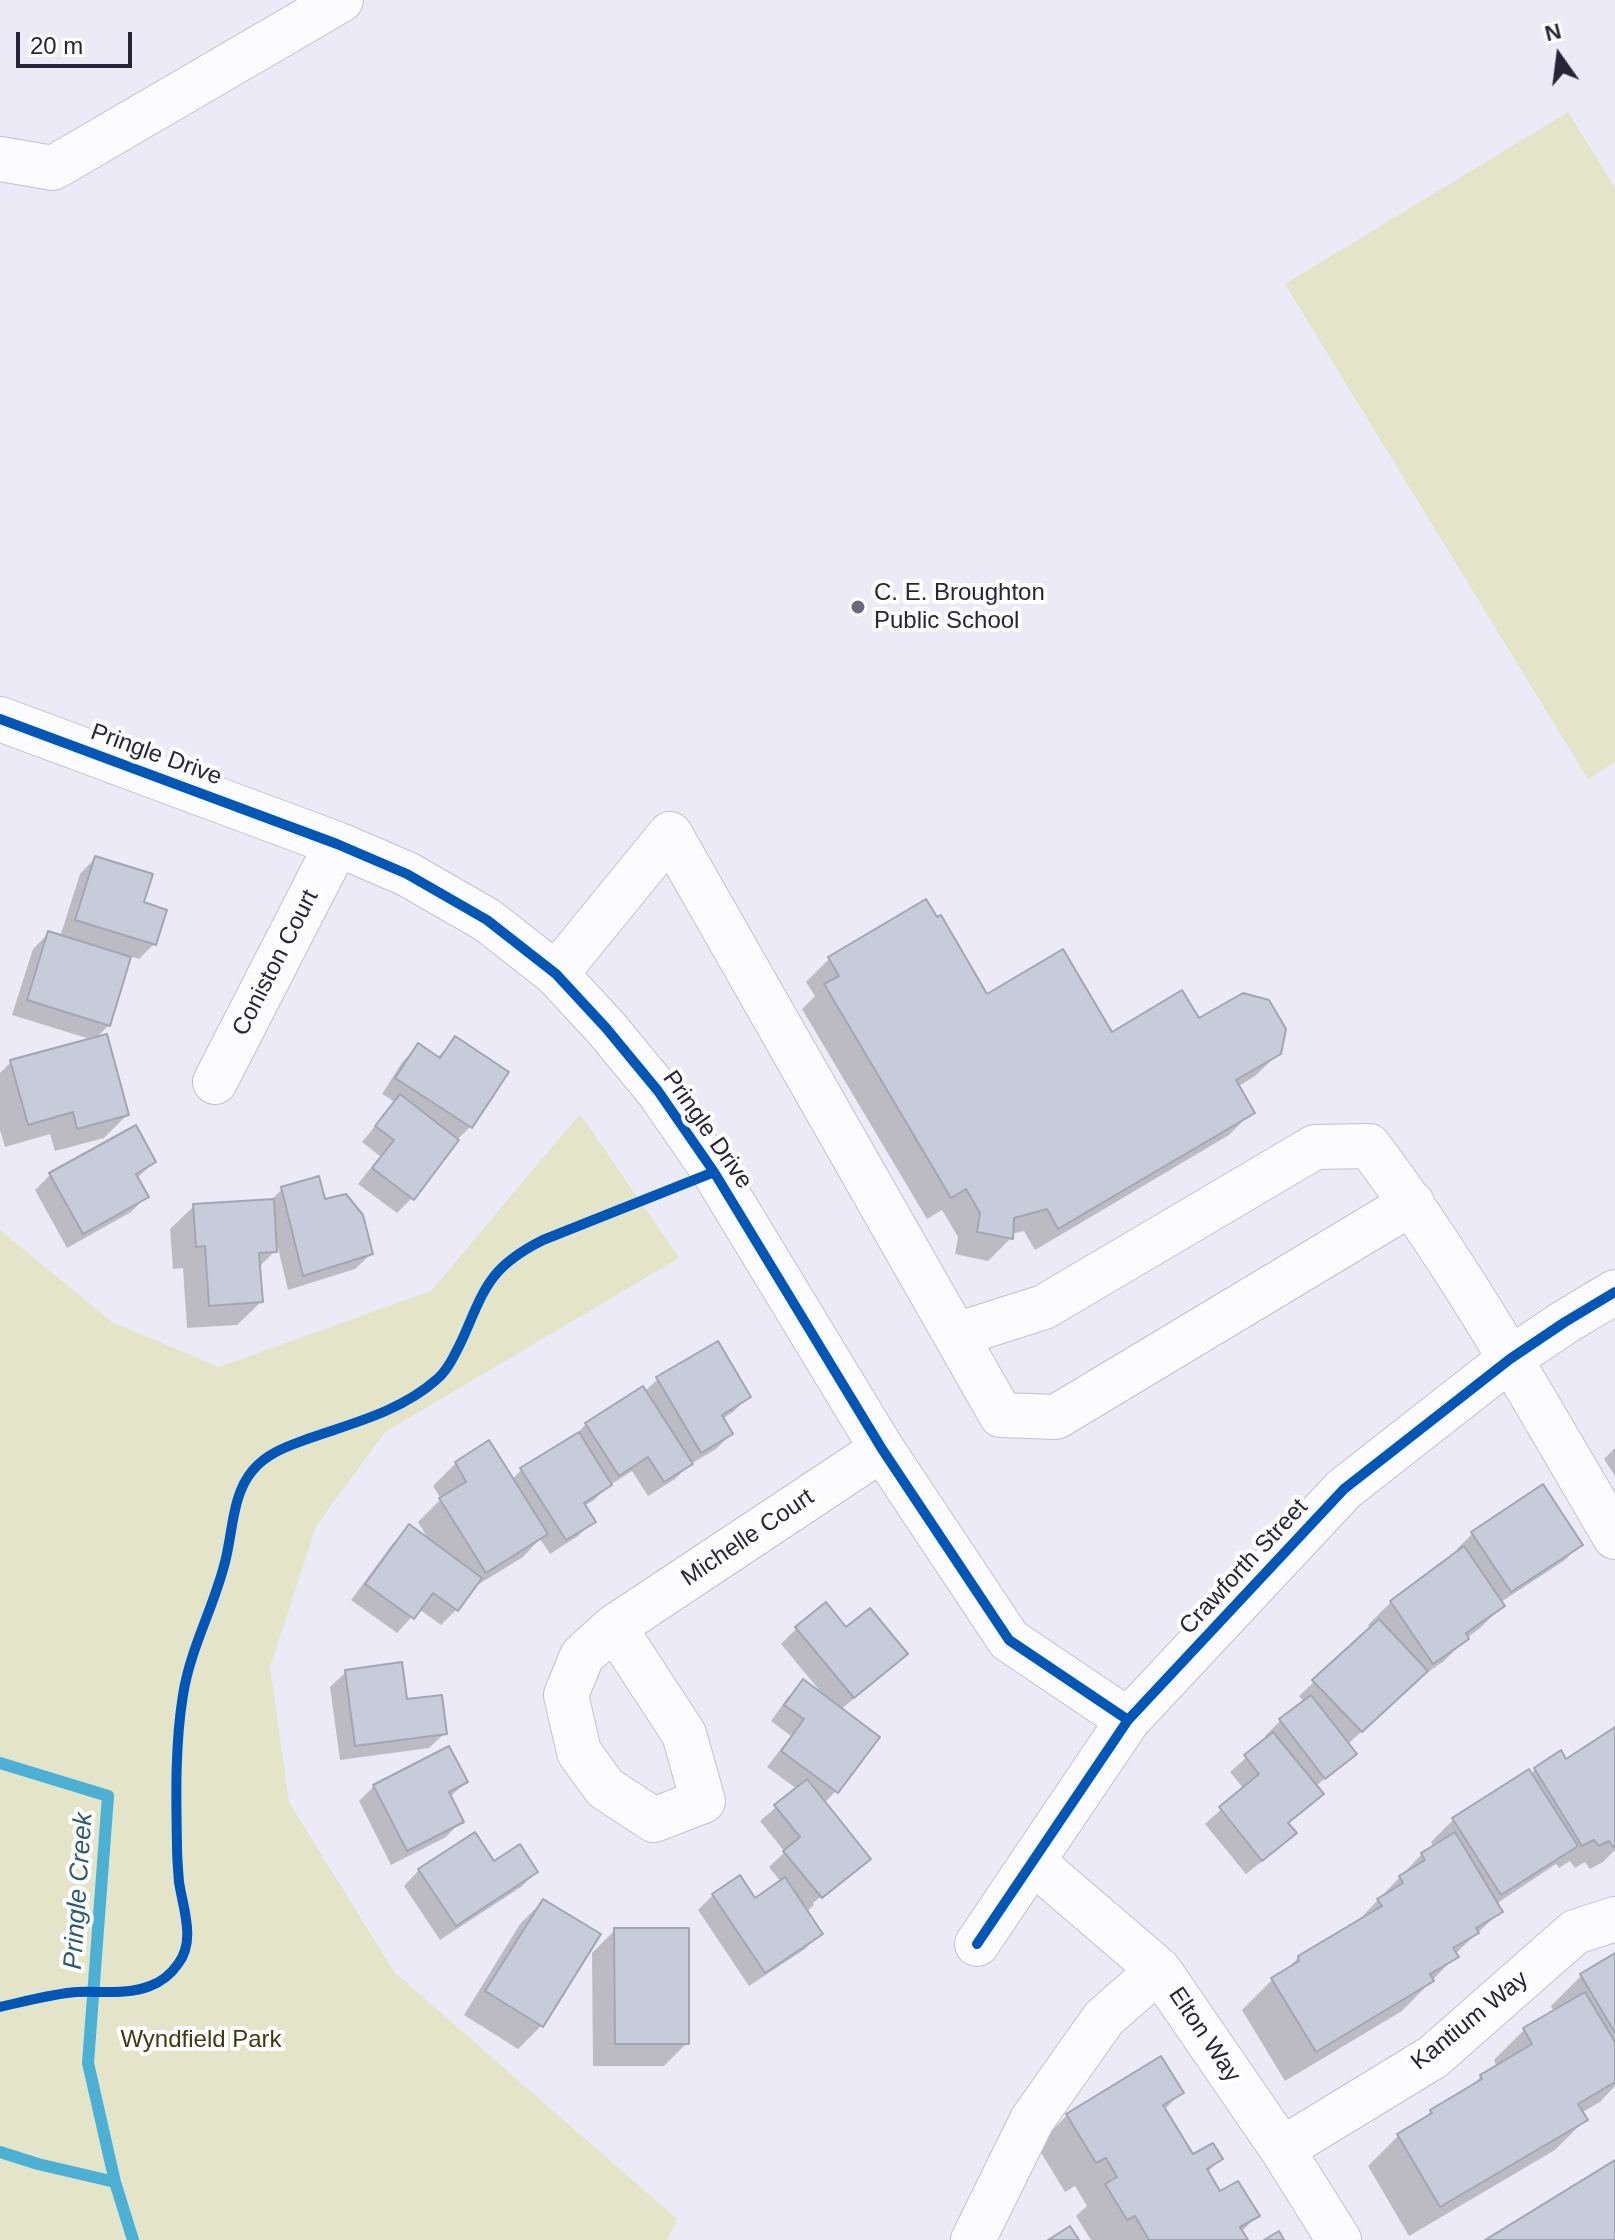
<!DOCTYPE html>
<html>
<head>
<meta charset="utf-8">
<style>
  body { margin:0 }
  #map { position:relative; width:1615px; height:2240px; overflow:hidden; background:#ebeaf6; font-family:Arial,sans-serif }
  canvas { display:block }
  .north { position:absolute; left:1519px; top:16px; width:80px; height:80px; -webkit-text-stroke:6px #fff; paint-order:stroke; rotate:346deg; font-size:22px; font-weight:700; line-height:32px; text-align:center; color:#272537 }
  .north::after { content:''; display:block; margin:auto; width:28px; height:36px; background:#272537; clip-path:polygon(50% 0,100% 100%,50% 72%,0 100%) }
  .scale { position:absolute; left:16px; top:32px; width:116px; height:36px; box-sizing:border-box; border:4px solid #272537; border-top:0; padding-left:10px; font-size:24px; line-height:28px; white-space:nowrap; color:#272537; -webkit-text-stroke:6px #fff; paint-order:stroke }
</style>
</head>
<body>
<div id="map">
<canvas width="1615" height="2240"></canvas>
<div class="north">N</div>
<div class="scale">20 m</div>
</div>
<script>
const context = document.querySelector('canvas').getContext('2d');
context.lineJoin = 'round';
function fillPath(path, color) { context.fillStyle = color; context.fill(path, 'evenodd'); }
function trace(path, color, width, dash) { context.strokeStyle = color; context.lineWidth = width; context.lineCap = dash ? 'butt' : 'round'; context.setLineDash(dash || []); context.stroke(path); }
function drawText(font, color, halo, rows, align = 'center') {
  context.font = font + ' Arial,sans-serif'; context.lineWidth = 8; context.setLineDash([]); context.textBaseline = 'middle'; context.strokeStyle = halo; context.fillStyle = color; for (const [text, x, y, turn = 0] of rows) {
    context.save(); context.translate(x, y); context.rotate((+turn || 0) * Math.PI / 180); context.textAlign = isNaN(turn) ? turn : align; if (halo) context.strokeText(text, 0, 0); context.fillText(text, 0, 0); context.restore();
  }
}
const green = new Path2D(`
  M 1568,112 L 1615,188 L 1615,762 L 1588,779 L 1285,284 Z
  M 580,1114 L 679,1258 L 385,1432 L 316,1526 L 270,1667 L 289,1802 L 394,1972 L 677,2219 L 667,2240 L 0,2240 L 0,1230 L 112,1322 L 219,1367 L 431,1291 Z`);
const shadow = new Path2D(`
  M 95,858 L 141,904 L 154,944 L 139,959 L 130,956 L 109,1025 L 94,1040 L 127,1115 L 104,1138 L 55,1151 L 50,1134 L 5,1147 L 0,1130 L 0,1073 L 11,1062 L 93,1040 L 12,1015 L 33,949 L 48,934 L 60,937 L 80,874 Z
  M 829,959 L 987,996 L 1111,1034 L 1199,1021 L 1279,1053 L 1255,1076 L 1237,1087 L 1252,1112 L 1229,1135 L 1035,1250 L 1024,1231 L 1011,1234 L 1011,1238 L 988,1261 L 955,1254 L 958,1237 L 942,1210 L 927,1219 L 802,1009 L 815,996 L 806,982 Z
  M 455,1039 L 470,1127 L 456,1141 L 412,1198 L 397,1213 L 358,1184 L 380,1156 L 362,1142 L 395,1102 L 382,1094 L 403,1061 L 418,1046 L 437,1058 Z
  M 135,1128 L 154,1162 L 136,1179 L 146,1197 L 131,1212 L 67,1248 L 35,1190 L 50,1175 Z
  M 282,1189 L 324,1202 L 371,1254 L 355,1269 L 288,1290 L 278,1248 L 258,1268 L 261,1302 L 237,1325 L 187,1328 L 183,1268 L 173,1269 L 170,1229 L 194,1206 L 270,1201 Z
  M 658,1379 L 748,1397 L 733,1412 L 722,1419 L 731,1434 L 716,1449 L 689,1465 L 675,1479 L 648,1496 L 632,1471 L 607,1487 L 594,1500 L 584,1506 L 593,1521 L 578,1536 L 550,1554 L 540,1539 L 523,1557 L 471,1589 L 456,1610 L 441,1625 L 419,1609 L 397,1633 L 351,1600 L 394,1542 L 409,1527 L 430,1542 L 418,1522 L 441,1499 L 433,1486 L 456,1463 L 512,1480 L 521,1470 L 573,1438 L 586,1424 L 644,1392 Z
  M 1615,1448 L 1615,1476 L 1604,1459 Z
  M 1472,1534 L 1580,1544 L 1565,1560 L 1501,1602 L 1503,1606 L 1480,1628 L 1467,1638 L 1444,1661 L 1417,1680 L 1347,1745 L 1354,1753 L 1315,1787 L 1321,1794 L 1287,1825 L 1294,1833 L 1279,1848 L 1246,1874 L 1205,1824 L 1244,1789 L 1230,1772 L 1267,1739 L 1265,1736 L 1280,1721 L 1304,1702 L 1299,1696 L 1371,1629 L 1368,1625 L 1391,1602 L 1459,1552 L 1457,1549 Z
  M 797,1628 L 846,1630 L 905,1654 L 890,1669 L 840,1710 L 836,1791 L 824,1803 L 868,1859 L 855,1872 L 855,1869 L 813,1903 L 814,1905 L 806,1912 L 821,1933 L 805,1949 L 749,1986 L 698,1910 L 713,1895 L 754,1900 L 781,1882 L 769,1867 L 785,1852 L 760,1821 L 797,1789 L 767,1767 L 791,1736 L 771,1721 L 788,1697 L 803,1682 L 825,1697 L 781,1644 Z
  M 346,1672 L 405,1701 L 445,1733 L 429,1748 L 340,1760 L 330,1687 Z
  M 1615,1730 L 1615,1850 L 1603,1862 L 1590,1869 L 1585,1862 L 1575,1868 L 1570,1861 L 1559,1868 L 1556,1864 L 1496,1904 L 1500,1912 L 1455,1954 L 1456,1956 L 1402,2011 L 1285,2081 L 1242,2010 L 1272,1980 L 1283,1973 L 1299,1957 L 1355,1924 L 1422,1854 L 1434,1848 L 1431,1842 L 1454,1819 L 1530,1774 L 1560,1753 L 1566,1762 Z
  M 466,1782 L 449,1798 L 461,1821 L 446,1837 L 391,1865 L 359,1801 L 374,1786 Z
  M 493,1863 L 536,1872 L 521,1887 L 440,1940 L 404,1886 L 419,1870 Z
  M 543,1901 L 598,1935 L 541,2026 L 518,2049 L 464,2015 L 520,1924 Z
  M 615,1930 L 687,2043 L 664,2066 L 593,2066 L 592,1953 Z
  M 1615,1955 L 1615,2086 L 1600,2102 L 1581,2113 L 1585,2120 L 1555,2150 L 1409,2236 L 1368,2166 L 1398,2136 L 1420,2123 L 1431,2111 L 1468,2090 L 1481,2076 L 1497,2067 L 1494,2060 L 1524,2030 L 1554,2012 L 1551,2006 L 1581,1976 Z
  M 1181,2093 L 1164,2110 L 1192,2157 L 1221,2158 L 1207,2173 L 1220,2194 L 1257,2216 L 1241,2232 L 1246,2240 L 1091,2240 L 1076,2216 L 1087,2206 L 1075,2186 L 1065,2192 L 1037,2146 L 1067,2115 Z`);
const stream = new Path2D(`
  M 0,1763 L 108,1796 L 88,2063 L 115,2182 L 133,2240
  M 0,2152 L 38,2164 L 115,2182`);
const building = new Path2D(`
  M 95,856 L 153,874 L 144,902 L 167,910 L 156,945 L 75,920 Z
  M 926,899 L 937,917 L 941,915 L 987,994 L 1063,949 L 1112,1032 L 1182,990 L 1199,1018 L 1243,993 L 1269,1000 L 1286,1029 L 1281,1054 L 1236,1080 L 1255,1113 L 1058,1229 L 1047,1209 L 1014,1218 L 1013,1239 L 977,1232 L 980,1213 L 966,1189 L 951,1198 L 824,984 L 839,976 L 828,957 Z
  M 48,931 L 131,957 L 110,1026 L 27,1000 Z
  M 107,1034 L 129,1115 L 77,1129 L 73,1112 L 28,1125 L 10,1060 Z
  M 455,1036 L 509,1072 L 472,1128 L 395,1078 L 418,1043 L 440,1058 Z
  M 400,1094 L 459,1140 L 414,1200 L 372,1168 L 394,1140 L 375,1126 Z
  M 136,1125 L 156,1162 L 136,1174 L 149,1197 L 83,1234 L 49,1173 Z
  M 319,1176 L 325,1199 L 346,1194 L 363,1215 L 373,1254 L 303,1276 L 281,1187 Z
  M 274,1199 L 277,1252 L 259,1253 L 263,1302 L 209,1306 L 205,1246 L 196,1247 L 193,1204 Z
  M 718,1341 L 751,1397 L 722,1415 L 733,1434 L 701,1453 L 656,1377 Z
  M 643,1386 L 693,1464 L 664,1482 L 648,1457 L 619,1476 L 585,1423 Z
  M 579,1432 L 612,1485 L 584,1503 L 596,1522 L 566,1540 L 520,1468 Z
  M 489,1440 L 548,1534 L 486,1573 L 439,1498 L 466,1482 L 455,1462 Z
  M 1543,1484 L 1583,1545 L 1511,1592 L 1471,1532 Z
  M 409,1524 L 482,1578 L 458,1611 L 433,1593 L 414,1619 L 365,1584 Z
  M 1464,1546 L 1505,1606 L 1466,1633 L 1469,1639 L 1433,1664 L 1390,1601 Z
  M 826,1602 L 846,1627 L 870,1608 L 908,1654 L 854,1698 L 795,1627 Z
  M 1379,1619 L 1428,1671 L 1362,1732 L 1312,1680 Z
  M 402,1662 L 407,1699 L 442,1695 L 447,1734 L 355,1746 L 345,1670 Z
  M 803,1679 L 880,1737 L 838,1793 L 781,1751 L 804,1719 L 784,1705 Z
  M 1311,1695 L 1357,1754 L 1325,1779 L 1279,1719 Z
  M 1615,1727 L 1615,1846 L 1613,1847 L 1609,1841 L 1599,1846 L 1594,1840 L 1582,1846 L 1534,1768 L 1561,1750 L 1566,1759 Z
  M 1273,1732 L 1324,1794 L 1288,1823 L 1297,1833 L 1262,1861 L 1219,1807 L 1259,1774 L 1244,1755 Z
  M 449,1746 L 468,1782 L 449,1792 L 464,1822 L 407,1851 L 373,1785 Z
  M 1529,1769 L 1578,1846 L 1501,1895 L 1452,1818 Z
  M 807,1779 L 871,1859 L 822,1898 L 783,1851 L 800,1837 L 774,1805 Z
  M 475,1832 L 494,1861 L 520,1844 L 538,1872 L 456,1926 L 418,1869 Z
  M 1455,1832 L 1503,1912 L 1476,1928 L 1479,1933 L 1453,1948 L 1459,1957 L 1430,1974 L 1434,1981 L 1316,2052 L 1271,1978 L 1299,1961 L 1298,1956 L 1382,1906 L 1377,1899 L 1403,1883 L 1399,1876 L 1425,1860 L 1421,1853 Z
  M 740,1875 L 755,1898 L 785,1877 L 823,1934 L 765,1973 L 712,1894 Z
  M 543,1899 L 601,1934 L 543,2027 L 485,1991 Z
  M 614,1928 L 689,1928 L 689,2044 L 615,2044 Z
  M 1615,1953 L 1615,2033 L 1580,1974 Z
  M 1585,1992 L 1615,2042 L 1615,2082 L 1578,2104 L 1588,2120 L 1440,2207 L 1397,2134 L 1432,2113 L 1430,2110 L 1482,2079 L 1480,2075 L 1532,2044 L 1523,2028 Z
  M 1161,2056 L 1184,2093 L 1163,2105 L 1193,2154 L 1213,2143 L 1223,2159 L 1207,2169 L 1220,2191 L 1238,2181 L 1260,2216 L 1240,2227 L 1248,2240 L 1149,2240 L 1135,2216 L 1127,2220 L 1105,2184 L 1117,2177 L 1106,2158 L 1096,2163 L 1066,2114 Z
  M 1615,2160 L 1615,2240 L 1485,2240 Z
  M 1070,2226 L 1079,2240 L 1048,2240 Z
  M 1279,2231 L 1284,2240 L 1264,2240 Z`);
const minor = new Path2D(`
  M 0,159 L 53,168 L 341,0
  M 0,719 L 337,844 L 407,874 L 487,920 L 556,974 L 606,1028 L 658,1091 L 714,1172 L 882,1449 L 1009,1640 L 1128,1720
  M 556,974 L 670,834 L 1001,1415 L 1056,1417 L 1412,1203
  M 215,1082 L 337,844
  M 956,1335 L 1044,1307 L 1315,1147 L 1369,1146 C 1462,1269 1537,1405 1615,1537
  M 614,1627 L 684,1734 L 703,1801 L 654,1820 L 605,1788 L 579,1752 L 566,1695 L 582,1656 L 614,1627 L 882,1449
  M 1033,1862 L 1159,1970 L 1282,2149 L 1339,2240
  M 977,1944 L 1128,1720 L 1344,1489 L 1510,1359 L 1565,1322 L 1615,1292
  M 1282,2149 L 1433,2057 L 1575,1932 L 1615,1919
  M 973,2240 L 1032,2120 L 1104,2018 L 1159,1970`);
const cycleway = new Path2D(`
  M 0,719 L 337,844 L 407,874 L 487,920 L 556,974 L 606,1028 L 658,1091 L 714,1172 L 882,1449 L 1009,1640 L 1128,1720
  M 977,1944 L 1128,1720 L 1344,1489 L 1510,1359 L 1565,1322 L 1615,1292
  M 0,2007 C 26,2001 51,1994 77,1992 C 100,1991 128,1995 150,1986 C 161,1982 171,1974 178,1964 C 196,1941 183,1908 179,1882 C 178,1870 177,1858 177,1846 C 176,1796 175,1744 183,1695 C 190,1649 214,1607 225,1562 C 233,1532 232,1494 253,1470 C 268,1452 289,1446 310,1438 C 353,1423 401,1411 436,1380 C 448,1370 455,1354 462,1340 C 485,1288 489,1267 543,1240 L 714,1172`);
const markers = [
  [858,607,8,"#6c6a7a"]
];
const poiNames = [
  ["C. E. Broughton",874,593],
  ["Public School",874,621]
];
const streetNames = [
  ["Pringle Drive",156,755,20],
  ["Coniston Court",276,963,-63],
  ["Pringle Drive",707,1130,55],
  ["Michelle Court",748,1538,-34],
  ["Crawforth Street",1244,1567,-47],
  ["Kantium Way",1470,2021,-39],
  ["Elton Way",1204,2035,56]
];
const parkNames = [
  ["Wyndfield Park",201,2040]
];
const waterNames = [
  ["Pringle Creek",79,1891,-86]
];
fillPath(green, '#e4e4c8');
fillPath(shadow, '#0003');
trace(stream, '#4ab1d4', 12);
fillPath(building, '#c8cbd9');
trace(building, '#a2a5b2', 2);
trace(minor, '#c1c0ce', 46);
trace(minor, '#fcfcfe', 44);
trace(cycleway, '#0057b8', 10);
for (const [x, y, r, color] of markers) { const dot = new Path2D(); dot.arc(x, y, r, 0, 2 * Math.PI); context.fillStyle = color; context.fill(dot); trace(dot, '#fff', 3); }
drawText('24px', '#272537', '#fff', poiNames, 'left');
drawText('24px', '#272537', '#fff', streetNames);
drawText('24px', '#3c3b10', '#fff', parkNames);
drawText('italic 26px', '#2b5b6f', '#fff', waterNames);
</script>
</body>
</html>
